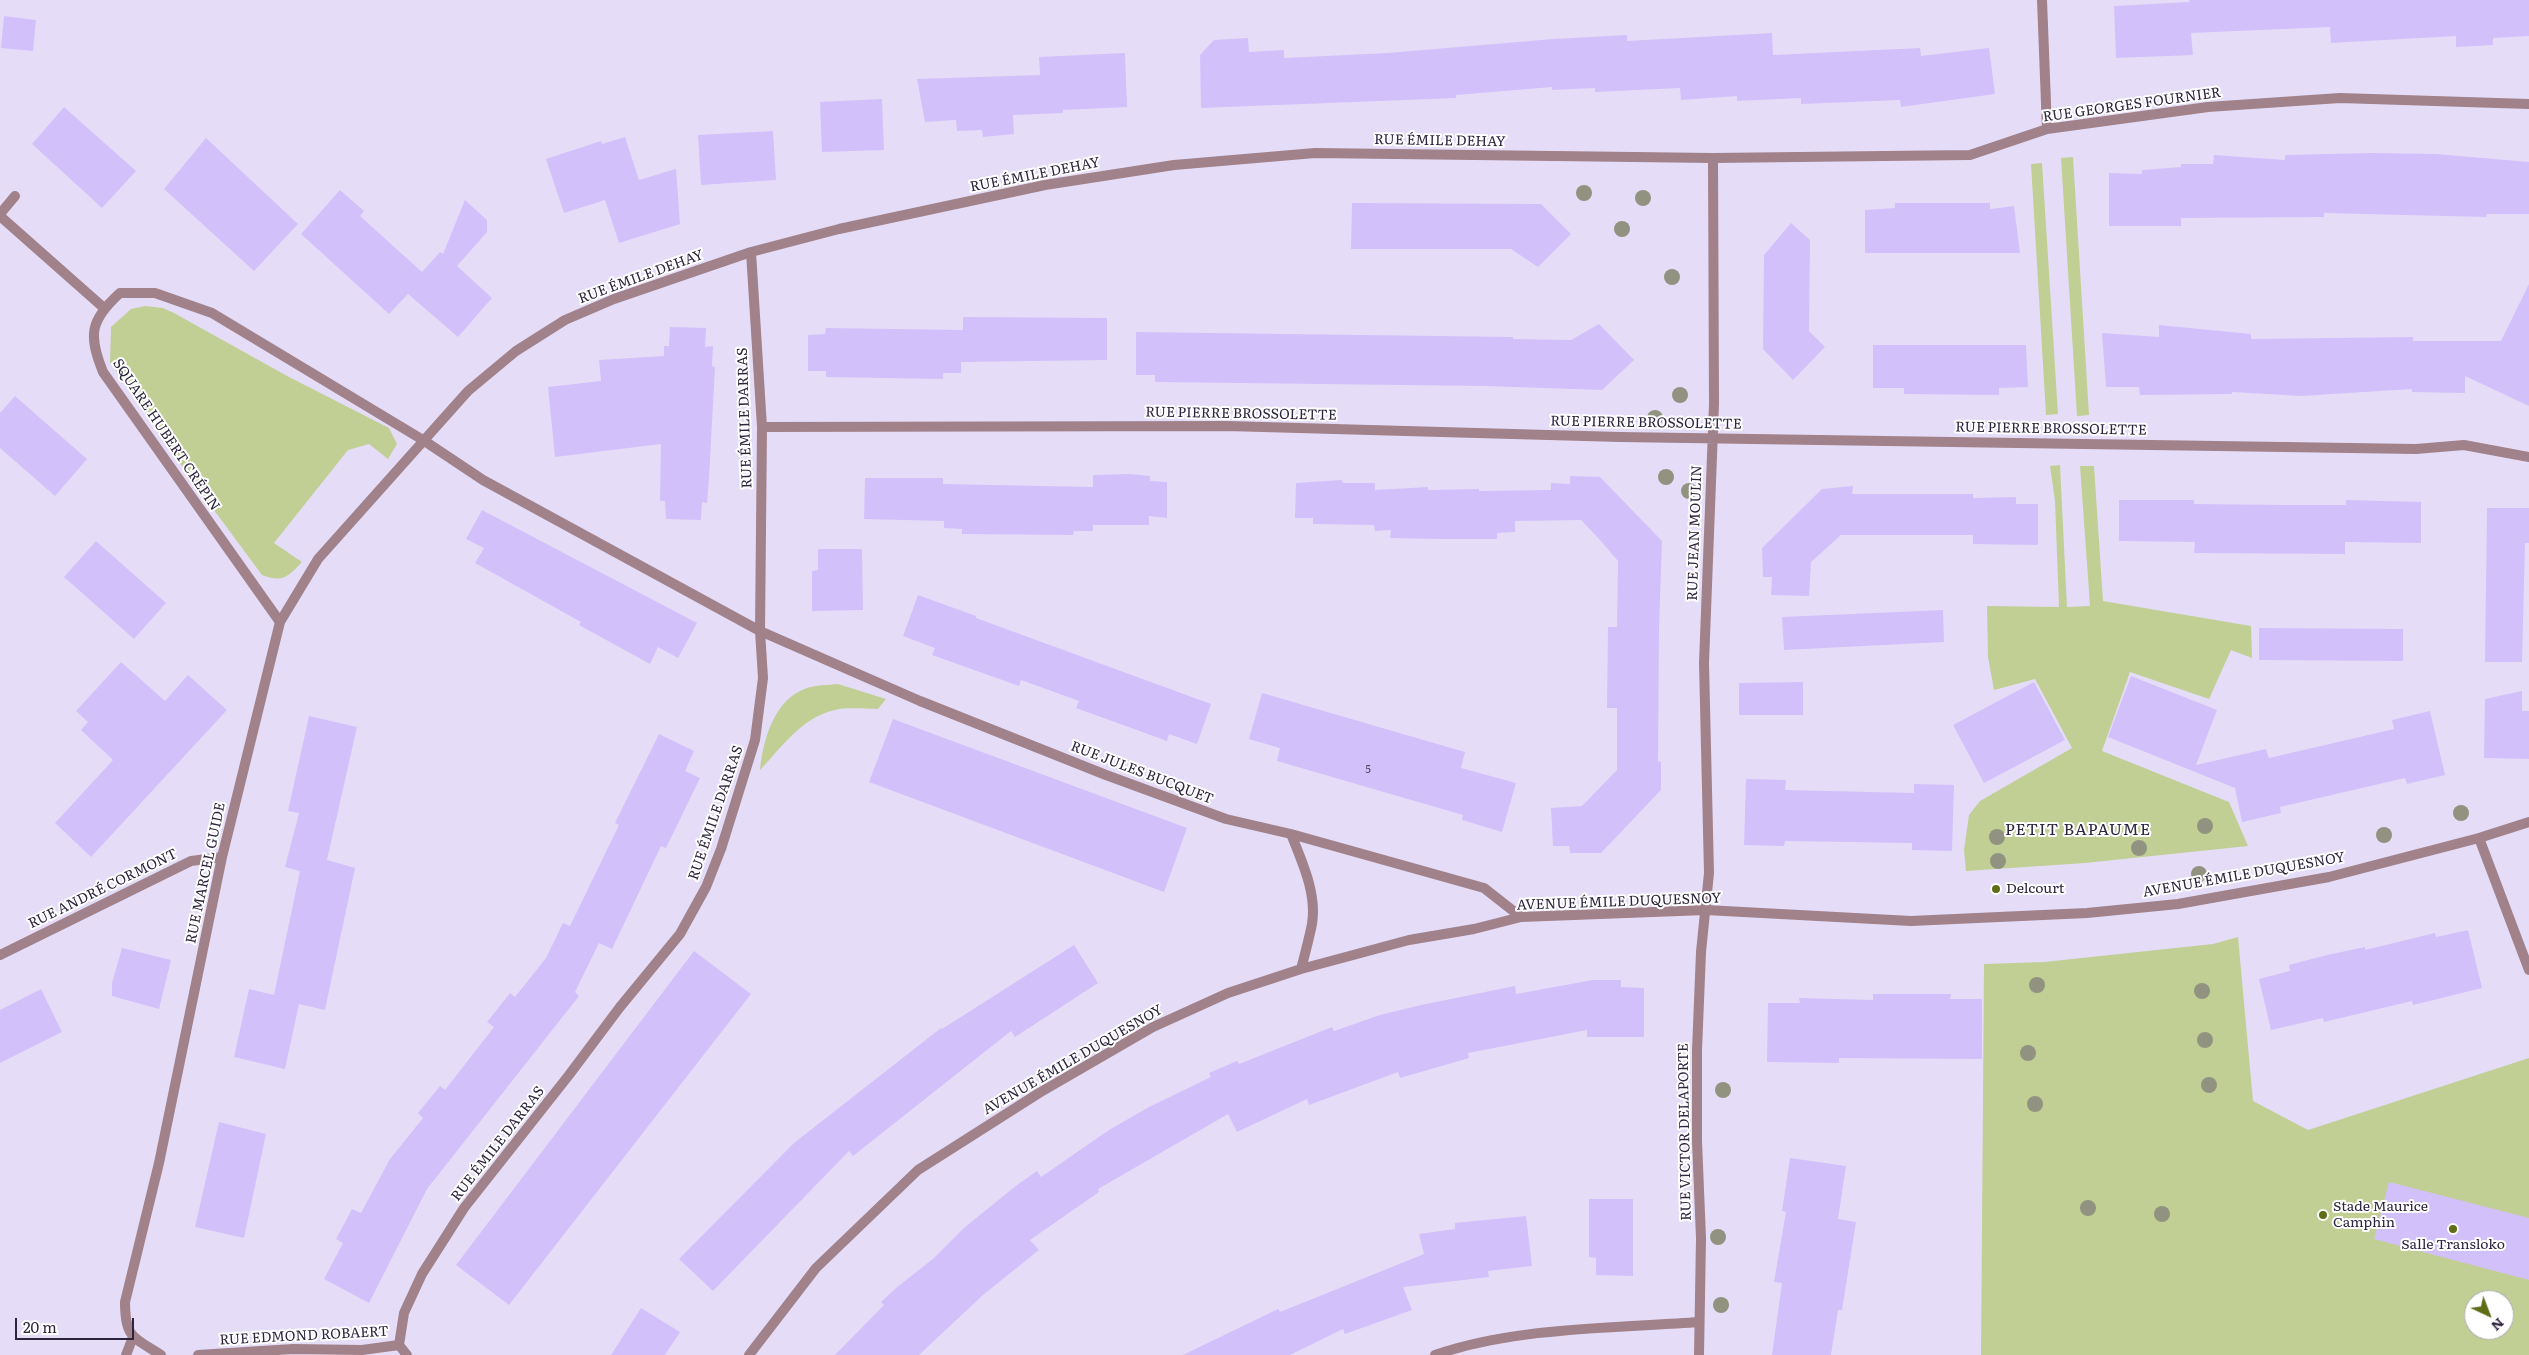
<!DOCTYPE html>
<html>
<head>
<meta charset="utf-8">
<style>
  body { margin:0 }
  #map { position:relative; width:2529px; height:1355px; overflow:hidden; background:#e5ddf8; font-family:Literata,serif }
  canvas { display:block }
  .north { position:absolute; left:2464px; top:1290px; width:50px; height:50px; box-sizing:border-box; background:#fff; border:1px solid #aba7b2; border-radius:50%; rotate:137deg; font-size:14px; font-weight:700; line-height:20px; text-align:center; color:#2d243e }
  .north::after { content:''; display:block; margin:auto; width:18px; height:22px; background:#5f6d18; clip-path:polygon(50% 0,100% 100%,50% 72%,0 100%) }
  .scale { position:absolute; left:15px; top:1318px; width:119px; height:22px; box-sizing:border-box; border:2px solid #2d243e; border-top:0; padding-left:6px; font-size:15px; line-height:18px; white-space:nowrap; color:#2d243e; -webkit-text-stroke:4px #fff; paint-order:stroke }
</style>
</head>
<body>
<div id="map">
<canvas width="2529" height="1355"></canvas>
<div class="north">N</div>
<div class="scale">20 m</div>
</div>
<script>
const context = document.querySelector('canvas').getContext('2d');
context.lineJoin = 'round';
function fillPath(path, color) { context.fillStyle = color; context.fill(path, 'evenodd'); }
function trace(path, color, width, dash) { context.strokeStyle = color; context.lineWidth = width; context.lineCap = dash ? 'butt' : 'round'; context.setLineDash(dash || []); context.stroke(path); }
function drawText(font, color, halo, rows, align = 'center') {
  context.font = font + ' Literata,serif'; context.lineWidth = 4; context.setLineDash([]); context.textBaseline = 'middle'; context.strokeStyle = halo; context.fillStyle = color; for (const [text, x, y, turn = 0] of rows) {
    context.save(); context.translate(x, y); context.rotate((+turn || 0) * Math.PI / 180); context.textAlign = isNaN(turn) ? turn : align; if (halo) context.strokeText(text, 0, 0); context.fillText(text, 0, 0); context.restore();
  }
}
const green = new Path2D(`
  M 2073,157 L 2089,415 L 2077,416 L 2061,158 Z
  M 2042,163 L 2058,414 L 2046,415 L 2031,164 Z
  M 145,306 L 163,308 L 174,313 L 289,377 L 389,428 L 397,444 L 388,459 L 369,444 L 348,450 L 274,543 L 302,562 C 288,577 282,583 262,575 L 191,479 L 110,362 L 111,327 L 131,309 Z
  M 2060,465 L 2067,607 L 2090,606 L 2080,466 L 2094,466 L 2103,601 L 2251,626 L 2252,658 L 2231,650 L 2209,699 L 2130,672 L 2102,751 L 2229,802 L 2248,846 L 2085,863 L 1966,871 L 1964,850 L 1969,815 L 1980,801 L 2072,748 L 2035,679 L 1994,690 L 1988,657 L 1987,606 L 2059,607 L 2055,501 L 2050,466 Z
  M 838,684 L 886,699 L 878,709 C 864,709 848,707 835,710 C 802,717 781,748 760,770 C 763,740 774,699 807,688 C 816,685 828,685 838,684 Z
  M 2238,937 L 2253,1101 L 2308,1130 L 2529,1058 L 2529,1355 L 1981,1355 L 1984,964 L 2044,962 L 2213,944 ZM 2474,1300 L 2504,1300 L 2504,1330 L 2474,1330 Z`);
const building = new Path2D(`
  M 2189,0 L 2529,0 L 2529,36 L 2493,38 L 2493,45 L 2456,47 L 2456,36 L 2331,43 L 2330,27 L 2191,33 L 2193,55 L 2116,58 L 2114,6 L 2190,2 Z
  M 4,16 L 36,20 L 33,51 L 1,48 Z
  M 1772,33 L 1773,55 L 1920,48 L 1921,56 L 1989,48 L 1995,94 L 1901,107 L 1900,100 L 1801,104 L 1801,98 L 1737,101 L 1737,96 L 1681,100 L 1680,88 L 1595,92 L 1595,88 L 1552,90 L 1552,87 L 1456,95 L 1456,98 L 1201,108 L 1200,55 L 1214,40 L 1248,38 L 1249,52 L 1284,50 L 1284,58 L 1388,53 L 1553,39 L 1627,35 L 1627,41 Z
  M 1125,53 L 1127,107 L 1063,110 L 1063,113 L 1013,115 L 1014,134 L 983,137 L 982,130 L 957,131 L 956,120 L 925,122 L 917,79 L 1040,75 L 1039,57 Z
  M 882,99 L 884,150 L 822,152 L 820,102 Z
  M 64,107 L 136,171 L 102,208 L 32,144 Z
  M 773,131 L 776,180 L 701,185 L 698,135 Z
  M 625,137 L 639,180 L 676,169 L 680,224 L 619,243 L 605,200 L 564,213 L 546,159 L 601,141 L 602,144 Z
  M 206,138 L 298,224 L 254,271 L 164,189 Z
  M 2373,153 L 2436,154 L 2529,162 L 2529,214 L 2486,214 L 2487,217 L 2324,213 L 2324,217 L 2181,218 L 2181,226 L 2109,226 L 2109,173 L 2142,174 L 2142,170 L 2181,167 L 2181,164 L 2213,164 L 2214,155 L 2285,160 L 2285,155 Z
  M 340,190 L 364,211 L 360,216 L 422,272 L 440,252 L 443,254 L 465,200 L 487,220 L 487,232 L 457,266 L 492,298 L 458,337 L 408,294 L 389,314 L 301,234 Z
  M 1352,203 L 1541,204 L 1571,234 L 1538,267 L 1511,249 L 1351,249 Z
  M 1895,203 L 1990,203 L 1990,209 L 2014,206 L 2020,253 L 1865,253 L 1865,210 L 1895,208 Z
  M 1791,223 L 1810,240 L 1809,331 L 1825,347 L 1793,380 L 1763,349 L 1764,255 Z
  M 2529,284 L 2529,406 L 2465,376 L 2465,393 L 2412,392 L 2412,389 L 2301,396 L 2232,392 L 2232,394 L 2140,395 L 2139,387 L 2106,387 L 2102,333 L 2159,337 L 2159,325 L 2251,334 L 2251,339 L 2413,337 L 2413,341 L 2501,341 Z
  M 963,317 L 1107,318 L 1107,360 L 961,362 L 961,373 L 943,373 L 943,379 L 826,377 L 826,371 L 808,371 L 808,335 L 825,334 L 826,328 L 963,330 Z
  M 1599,324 L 1634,360 L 1602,390 L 1486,386 L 1155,382 L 1155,375 L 1136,375 L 1136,332 L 1513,337 L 1513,339 L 1571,340 Z
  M 670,327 L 706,328 L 705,347 L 713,346 L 712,366 L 715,367 L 709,478 L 707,503 L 702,502 L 701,520 L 666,519 L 665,501 L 660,501 L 661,444 L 555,457 L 548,387 L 601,381 L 599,360 L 664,356 L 664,346 L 669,346 Z
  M 1873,345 L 2026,345 L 2028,387 L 1999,388 L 1999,395 L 1904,394 L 1904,388 L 1873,388 Z
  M 15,396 L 87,459 L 55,496 L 0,448 L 0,413 Z
  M 1130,474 L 1150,476 L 1150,481 L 1167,482 L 1167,518 L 1149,516 L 1149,525 L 1093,525 L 1093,531 L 1074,531 L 1073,535 L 962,534 L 962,529 L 944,528 L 944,521 L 864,519 L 865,478 L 943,478 L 943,484 L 1093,487 L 1093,475 Z
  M 1570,476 L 1600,477 L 1662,541 L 1659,628 L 1658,761 L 1661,762 L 1661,790 L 1601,853 L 1570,853 L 1569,846 L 1553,846 L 1551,808 L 1582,806 L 1617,770 L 1617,708 L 1607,708 L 1608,627 L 1617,627 L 1618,561 L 1600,540 L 1581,520 L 1515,521 L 1515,532 L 1497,533 L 1497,539 L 1441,539 L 1390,538 L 1391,530 L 1375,531 L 1374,525 L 1313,524 L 1313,518 L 1295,518 L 1296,483 L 1342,480 L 1343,483 L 1375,483 L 1375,490 L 1428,487 L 1428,490 L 1479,489 L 1479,491 L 1551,490 L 1551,483 L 1570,484 Z
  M 1853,486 L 1852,494 L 1973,494 L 1973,498 L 2016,497 L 2016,504 L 2038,504 L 2038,545 L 1973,544 L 1973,535 L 1841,535 L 1811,562 L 1809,596 L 1771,595 L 1772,577 L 1763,577 L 1762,548 L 1822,489 Z
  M 2119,500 L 2194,500 L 2194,504 L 2287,505 L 2346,505 L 2346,500 L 2421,502 L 2421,543 L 2345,542 L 2345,554 L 2194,553 L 2195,542 L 2119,541 Z
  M 2487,508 L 2529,508 L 2529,543 L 2525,543 L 2522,662 L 2485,662 Z
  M 482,510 L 697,623 L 678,658 L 658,647 L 650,664 L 579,625 L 581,622 L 475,563 L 484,548 L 466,539 Z
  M 96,541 L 166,603 L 134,639 L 64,577 Z
  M 818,549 L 862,549 L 863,610 L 812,611 L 812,571 L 818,570 Z
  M 918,595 L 976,616 L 976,618 L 1211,704 L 1197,744 L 1169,734 L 1167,741 L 1076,708 L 1079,701 L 1021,680 L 1019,686 L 932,655 L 935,648 L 903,636 Z
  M 1943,610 L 1944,642 L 1784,650 L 1782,617 Z
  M 2259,628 L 2403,629 L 2403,661 L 2259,660 Z
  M 121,662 L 165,701 L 188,675 L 227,710 L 91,857 L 55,823 L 113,760 L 81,730 L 88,722 L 76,711 Z
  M 2131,676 L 2217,710 L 2196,765 L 2266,749 L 2269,758 L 2394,729 L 2392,720 L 2430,711 L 2445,775 L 2407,784 L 2405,778 L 2280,807 L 2281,813 L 2242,822 L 2235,788 L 2108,737 Z
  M 1803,682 L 1803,715 L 1739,715 L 1739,683 Z
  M 2034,682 L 2065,740 L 1984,783 L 1953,725 Z
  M 2522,691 L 2522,711 L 2529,711 L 2529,759 L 2484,758 L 2485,699 Z
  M 1262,693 L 1465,752 L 1461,768 L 1516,783 L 1502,832 L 1462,820 L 1463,815 L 1277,761 L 1280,748 L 1249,739 Z
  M 309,716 L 357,727 L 327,860 L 355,868 L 325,1010 L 299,1004 L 285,1069 L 234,1057 L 249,989 L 274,995 L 300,871 L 285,867 L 299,813 L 288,811 Z
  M 893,719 L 1187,828 L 1164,892 L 869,782 Z
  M 659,734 L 694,751 L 685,771 L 700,778 L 666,848 L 661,846 L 612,949 L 599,943 L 575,992 L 579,996 L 427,1189 L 369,1303 L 324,1279 L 343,1243 L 336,1239 L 352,1209 L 361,1213 L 390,1159 L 423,1118 L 418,1113 L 440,1086 L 445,1090 L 494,1027 L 487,1022 L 510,993 L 515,997 L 546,958 L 563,923 L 570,926 L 619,825 L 615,823 Z
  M 1746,779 L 1786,780 L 1785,790 L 1914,793 L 1914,784 L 1954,785 L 1952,851 L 1912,850 L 1912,843 L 1785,841 L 1784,846 L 1744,845 Z
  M 2468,930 L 2482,988 L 2413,1005 L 2412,1001 L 2324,1022 L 2323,1018 L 2271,1030 L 2259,979 L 2290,971 L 2289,965 L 2327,955 L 2365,947 L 2365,950 L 2435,933 L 2436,937 Z
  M 1074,945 L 1098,983 L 1015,1037 L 1011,1031 L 853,1156 L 849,1151 L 713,1291 L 679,1259 L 794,1143 L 941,1028 L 942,1029 Z
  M 122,948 L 171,960 L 159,1009 L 112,996 L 112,983 Z
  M 694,951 L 751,994 L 509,1305 L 456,1265 Z
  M 1593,980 L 1621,980 L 1621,987 L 1644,988 L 1644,1037 L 1587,1037 L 1587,1030 L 1468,1053 L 1469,1058 L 1400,1078 L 1398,1072 L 1309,1105 L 1307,1099 L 1237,1132 L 1228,1114 L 1098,1189 L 1099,1192 L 1030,1240 L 1039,1250 L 983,1295 L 919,1355 L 835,1355 L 884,1305 L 881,1302 L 896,1288 L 934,1258 L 965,1227 L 1017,1185 L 1037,1171 L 1041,1177 L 1109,1130 L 1149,1107 L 1211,1077 L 1209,1073 L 1237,1061 L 1239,1064 L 1332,1027 L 1334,1031 L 1380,1015 L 1421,1005 L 1515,986 L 1516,994 Z
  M 41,989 L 62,1032 L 0,1063 L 0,1010 Z
  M 1873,994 L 1951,994 L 1950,999 L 1982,999 L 1982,1059 L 1839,1058 L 1839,1063 L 1767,1062 L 1768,1003 L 1800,1003 L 1799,998 L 1873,1000 Z
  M 219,1122 L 266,1134 L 244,1238 L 195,1227 Z
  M 1790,1158 L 1846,1166 L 1838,1219 L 1856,1222 L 1842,1310 L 1838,1310 L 1831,1355 L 1772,1355 L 1782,1283 L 1774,1282 L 1786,1212 L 1782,1211 Z
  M 2389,1182 L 2529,1218 L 2529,1280 L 2374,1239 Z
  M 1589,1199 L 1633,1199 L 1633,1276 L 1596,1275 L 1596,1258 L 1589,1257 Z
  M 1526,1216 L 1532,1266 L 1488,1271 L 1489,1277 L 1403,1287 L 1412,1310 L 1345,1334 L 1343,1329 L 1290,1355 L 1183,1355 L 1278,1309 L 1280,1312 L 1424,1254 L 1419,1234 L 1455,1229 L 1455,1223 Z
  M 641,1308 L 680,1332 L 665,1355 L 611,1355 Z`);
const service = new Path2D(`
  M 0,214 L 15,196
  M 0,216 L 104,308
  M 280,622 L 103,372 C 88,335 90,320 120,293 L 155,293 L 212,313 L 423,440
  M 126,1355 L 133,1337`);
const minor = new Path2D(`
  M 2042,0 L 2047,129
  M 762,427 L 1227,426 L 1620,437 L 2416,449 L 2464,445 L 2529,457
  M 423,440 L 483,480 L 760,631 L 920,701 L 1106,775 L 1226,819 L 1291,834 L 1484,888 L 1521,917
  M 1291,834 C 1302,862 1317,893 1312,924 C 1309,939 1305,954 1301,969
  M 2479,838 L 2529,970
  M 0,955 L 191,861 L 222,857
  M 399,1345 L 404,1313 L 422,1274 L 464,1208 L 569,1075 L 620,1007 L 680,934 L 706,887 L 721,849 L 755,740 L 763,678 L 760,631 L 762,427 L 751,252
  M 399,1345 L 407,1355
  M 161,1355 C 133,1337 125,1338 125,1302 L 159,1163 L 222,857 L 280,622 L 318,559 L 468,391 L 516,351 L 565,320 L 614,299 L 751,252 L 839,229 L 1045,185 L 1174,165 L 1315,153 L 1713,158 L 1970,155 L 2047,129 L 2208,107 L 2340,98 L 2529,104
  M 198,1355 L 293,1349 L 362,1350 L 399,1345
  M 749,1355 L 816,1268 L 918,1170 L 1039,1093 L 1153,1027 L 1228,993 L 1301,969 L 1409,940 L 1474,929 L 1521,917 L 1706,910 L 1911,921 L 2087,913 L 2178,904 L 2329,877 L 2479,838 L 2529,822
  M 1435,1355 C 1515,1327 1615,1328 1699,1322
  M 1699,1355 L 1701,1238 L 1697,1141 L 1697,1050 L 1701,952 L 1709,873 L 1704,663 L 1714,404 L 1713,158`);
const trees = [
  [1584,193],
  [1643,198],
  [1622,229],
  [1672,277],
  [1680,395],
  [1655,418],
  [1666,477],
  [1689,491],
  [2461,813],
  [2205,826],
  [2384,835],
  [1997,837],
  [2139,848],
  [1998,861],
  [2199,874],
  [2037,985],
  [2202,991],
  [2205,1040],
  [2028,1053],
  [2209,1085],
  [1723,1090],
  [2035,1104],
  [2088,1208],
  [2162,1214],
  [1718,1237],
  [1721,1305]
];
const markers = [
  [1996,889,5,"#5f6d18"],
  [2323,1215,5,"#5f6d18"],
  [2453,1229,5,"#5f6d18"]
];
const numberNames = [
  ["5",1368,770]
];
const streetNames = [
  ["RUE GEORGES FOURNIER",2132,105,-8],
  ["RUE ÉMILE DEHAY",1440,141,1],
  ["RUE ÉMILE DEHAY",1035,175,-11],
  ["RUE ÉMILE DEHAY",641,277,-20],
  ["RUE PIERRE BROSSOLETTE",1241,414,1],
  ["RUE ÉMILE DARRAS",745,418,-92],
  ["RUE PIERRE BROSSOLETTE",1646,423,1],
  ["RUE PIERRE BROSSOLETTE",2051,429,1],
  ["SQUARE HUBERT CRÉPIN",166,435,56],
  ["RUE JEAN MOULIN",1695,533,-88],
  ["RUE JULES BUCQUET",1142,773,21],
  ["RUE ÉMILE DARRAS",716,813,-71],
  ["RUE MARCEL GUIDE",206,873,-78],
  ["AVENUE ÉMILE DUQUESNOY",2244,875,-10],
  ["RUE ANDRÉ CORMONT",103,889,-26],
  ["AVENUE ÉMILE DUQUESNOY",1619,902,-2],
  ["AVENUE ÉMILE DUQUESNOY",1073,1060,-30],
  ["RUE VICTOR DELAPORTE",1685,1132,-91],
  ["RUE ÉMILE DARRAS",498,1144,-52],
  ["RUE EDMOND ROBAERT",304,1336,-3]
];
const poiNames = [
  ["Delcourt",2006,889],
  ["Stade Maurice",2333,1207],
  ["Camphin",2333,1223],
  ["Salle Transloko",2453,1245,"center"]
];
const quarterNames = [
  ["PETIT BAPAUME",2078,830]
];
fillPath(green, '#c1cf95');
fillPath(building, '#d2c0fa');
trace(service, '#a1818a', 10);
trace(minor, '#a1818a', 10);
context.fillStyle = '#919380';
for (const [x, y] of trees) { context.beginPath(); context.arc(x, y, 8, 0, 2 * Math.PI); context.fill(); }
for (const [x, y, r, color] of markers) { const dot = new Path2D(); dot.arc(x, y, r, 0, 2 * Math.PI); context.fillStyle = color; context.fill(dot); trace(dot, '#fff', 2); }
drawText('11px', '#564b6d', null, numberNames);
drawText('14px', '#2d243e', '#fff', streetNames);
drawText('14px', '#2d243e', '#fff', poiNames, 'left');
context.letterSpacing = '1px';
drawText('16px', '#2d243e', '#fff', quarterNames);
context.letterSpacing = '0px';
</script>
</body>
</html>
